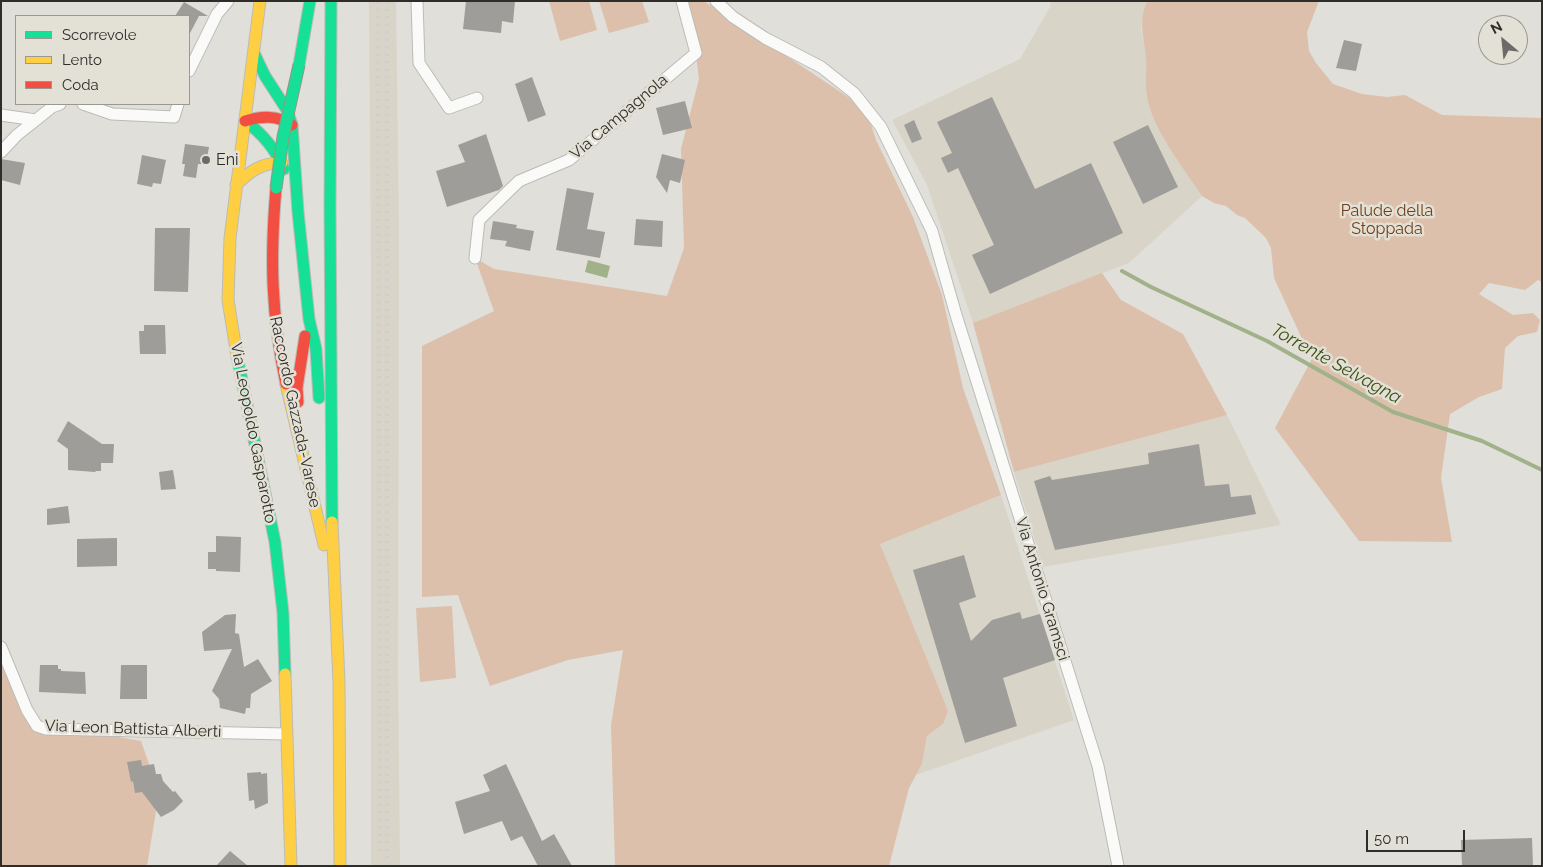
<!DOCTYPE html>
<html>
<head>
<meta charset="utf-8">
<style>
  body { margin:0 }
  #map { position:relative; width:1543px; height:867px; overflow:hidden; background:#e0dfd9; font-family:Raleway,sans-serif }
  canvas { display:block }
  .frame { position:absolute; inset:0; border:2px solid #2e2d2a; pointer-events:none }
  .legend { position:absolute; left:15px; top:15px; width:175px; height:90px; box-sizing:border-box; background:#e3e0d6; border:1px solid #9b9891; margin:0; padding:6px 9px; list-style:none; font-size:15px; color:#2e2d2a }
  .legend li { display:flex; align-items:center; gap:10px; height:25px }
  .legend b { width:25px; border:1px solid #9b9891 }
  .north { position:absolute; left:1478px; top:15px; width:50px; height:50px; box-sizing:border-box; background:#e3e0d6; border:1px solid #9b9891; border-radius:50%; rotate:332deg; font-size:14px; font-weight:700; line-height:20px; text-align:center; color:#2e2d2a }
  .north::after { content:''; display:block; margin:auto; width:18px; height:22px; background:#6c6b67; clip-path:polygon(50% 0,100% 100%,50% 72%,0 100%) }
  .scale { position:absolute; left:1366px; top:830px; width:99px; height:22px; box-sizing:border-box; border:2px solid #2e2d2a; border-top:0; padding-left:6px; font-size:15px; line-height:18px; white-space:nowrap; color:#2e2d2a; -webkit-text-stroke:4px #e3e0d6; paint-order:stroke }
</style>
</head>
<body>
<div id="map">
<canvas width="1543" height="867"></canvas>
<div class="frame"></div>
<ul class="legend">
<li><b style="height:6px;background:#16e098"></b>Scorrevole</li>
<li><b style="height:6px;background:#ffcf43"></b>Lento</li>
<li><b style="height:6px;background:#f24e42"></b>Coda</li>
</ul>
<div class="north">N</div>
<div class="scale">50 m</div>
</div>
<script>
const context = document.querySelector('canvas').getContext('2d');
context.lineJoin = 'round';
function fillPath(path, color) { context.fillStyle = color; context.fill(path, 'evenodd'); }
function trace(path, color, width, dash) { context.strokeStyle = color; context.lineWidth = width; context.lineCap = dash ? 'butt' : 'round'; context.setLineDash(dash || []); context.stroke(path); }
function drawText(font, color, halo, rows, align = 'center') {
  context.font = font + ' Raleway,sans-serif'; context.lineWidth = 5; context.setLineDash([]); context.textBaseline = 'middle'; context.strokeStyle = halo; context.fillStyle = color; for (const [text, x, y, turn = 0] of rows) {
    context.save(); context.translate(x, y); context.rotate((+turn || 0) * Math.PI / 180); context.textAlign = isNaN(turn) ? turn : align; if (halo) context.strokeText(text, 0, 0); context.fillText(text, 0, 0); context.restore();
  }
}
const built = new Path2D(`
  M 369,1 L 396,1 L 399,234 L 398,674 L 400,866 L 371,866 L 371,270 Z
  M 1051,1 L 1147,1 L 1144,10 L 1141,28 L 1146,56 L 1147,76 L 1165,140 L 1202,196 L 1129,263 L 973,323 L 927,185 L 892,120 L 1020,59 L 1050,7 Z
  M 1227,415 L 1281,525 L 1043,567 L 1014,472 Z
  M 1001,495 L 1074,720 L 916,775 L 922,764 L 927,736 L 943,724 L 880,544 Z`);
const green = new Path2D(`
  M 549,1 L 589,1 L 597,30 L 560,41 Z
  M 599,1 L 642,1 L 649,22 L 609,33 Z
  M 684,1 L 704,1 L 866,109 L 876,140 L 913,217 L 942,295 L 963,388 L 1001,495 L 880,544 L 948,711 L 943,724 L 927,736 L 922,764 L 909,788 L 889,866 L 615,866 L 611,725 L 623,650 L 568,660 L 490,686 L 458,595 L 422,597 L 422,346 L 494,311 L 475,258 L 494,269 L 667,296 L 684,248 L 681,149 L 699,79 L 692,22 Z
  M 1147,1 L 1319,1 L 1307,32 L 1309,51 L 1316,63 L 1333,84 L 1362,94 L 1387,97 L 1405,95 L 1442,115 L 1542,118 L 1542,282 L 1538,280 L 1525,290 L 1489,283 L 1479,294 L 1513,315 L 1533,313 L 1540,320 L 1537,332 L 1518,336 L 1505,348 L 1502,389 L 1479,397 L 1450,414 L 1441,478 L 1452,542 L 1359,541 L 1275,428 L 1314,355 L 1303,341 L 1274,278 L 1271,248 L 1266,238 L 1245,218 L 1237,215 L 1226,206 L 1214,203 L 1202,196 C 1185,170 1151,127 1147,96 C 1145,83 1147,70 1146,58 C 1144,36 1138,22 1147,1 Z
  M 1102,273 L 1121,300 L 1183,334 L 1227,415 L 1014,472 L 973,323 Z
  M 1,606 L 3,669 L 26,711 L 45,724 L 141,741 L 159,793 L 147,866 L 1,866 Z
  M 452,606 L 456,678 L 420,682 L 416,608 Z`);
const water = new Path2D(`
  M 588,260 L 610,266 L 607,278 L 585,272 Z`);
const stream = new Path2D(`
  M 1122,271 L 1151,287 L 1267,341 L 1393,412 L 1482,441 L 1542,470`);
const building = new Path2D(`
  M 466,1 L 515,1 L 513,23 L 502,21 L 501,33 L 463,29 Z
  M 184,2 L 208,16 L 199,16 L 189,35 L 189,16 L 175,16 Z
  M 1344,40 L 1362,44 L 1356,71 L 1336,68 Z
  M 532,77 L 546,115 L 528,122 L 515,84 Z
  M 992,97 L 1035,189 L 1091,163 L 1123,233 L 990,294 L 972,255 L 994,245 L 958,168 L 948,173 L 941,158 L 952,153 L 937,122 Z
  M 685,101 L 692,128 L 663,135 L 656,108 Z
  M 914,120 L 922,139 L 912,143 L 904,125 Z
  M 1148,125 L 1178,187 L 1143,204 L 1113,142 Z
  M 486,134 L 503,186 L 499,190 L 447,207 L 436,171 L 465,162 L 458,145 Z
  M 185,144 L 209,147 L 206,164 L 198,164 L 196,178 L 183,176 L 185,164 L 182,164 Z
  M 662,154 L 685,160 L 680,183 L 670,180 L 667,193 L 656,177 Z
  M 142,155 L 166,160 L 161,184 L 153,183 L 152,187 L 137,184 Z
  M 1,159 L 25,163 L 20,185 L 1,180 Z
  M 567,188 L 594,193 L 587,229 L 605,232 L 600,258 L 556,250 Z
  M 636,219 L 663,221 L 662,247 L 634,245 Z
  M 493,221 L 517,225 L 516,228 L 534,231 L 530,251 L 505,246 L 507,241 L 490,239 Z
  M 155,228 L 190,228 L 188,292 L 154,291 Z
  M 144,325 L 165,325 L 166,354 L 140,354 L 139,331 L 144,331 Z
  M 68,421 L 102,444 L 114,444 L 113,463 L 101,463 L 101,471 L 96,471 L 95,472 L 68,470 L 68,449 L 57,441 Z
  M 1199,444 L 1205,486 L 1229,484 L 1231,497 L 1251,495 L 1256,514 L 1055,550 L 1034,481 L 1050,476 L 1052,480 L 1149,464 L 1148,453 Z
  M 173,470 L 176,489 L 161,490 L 159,472 Z
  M 68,506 L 70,523 L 47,525 L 47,509 Z
  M 216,536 L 241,537 L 240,572 L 216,571 L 216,569 L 208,569 L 208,552 L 216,552 Z
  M 117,538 L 117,566 L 77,567 L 77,539 Z
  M 964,555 L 976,597 L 959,603 L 971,641 L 992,620 L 1020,612 L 1022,619 L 1040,614 L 1055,660 L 1003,678 L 1017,726 L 965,743 L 913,570 Z
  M 236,614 L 235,633 L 239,634 L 244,667 L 258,659 L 272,681 L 251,694 L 250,708 L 246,708 L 245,714 L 220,708 L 219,699 L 212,691 L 232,649 L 204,651 L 202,632 L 225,615 Z
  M 40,665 L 58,665 L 58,669 L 61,669 L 61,671 L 85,672 L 86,694 L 39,692 Z
  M 121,665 L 147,665 L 147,699 L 120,699 Z
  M 141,760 L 142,766 L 154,764 L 156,774 L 161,774 L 163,781 L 173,792 L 175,791 L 183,801 L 174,810 L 161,817 L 142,792 L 135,793 L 133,781 L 131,782 L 127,762 Z
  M 506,764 L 542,841 L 554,834 L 572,866 L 538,866 L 522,836 L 511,841 L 502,821 L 464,834 L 455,802 L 490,791 L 483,775 Z
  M 261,772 L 261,774 L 267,773 L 268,803 L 255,809 L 254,800 L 249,801 L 247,773 Z
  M 1532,838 L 1533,866 L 1462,866 L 1461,840 Z
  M 230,851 L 248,866 L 216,866 Z`);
const street = new Path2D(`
  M 417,1 L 419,63 L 449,108 L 477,98
  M 716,1 L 733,17 L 765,38 L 821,67 L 854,93 L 881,127 L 932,231 L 956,315 L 1098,766 L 1118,866
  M 189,71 L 217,14 L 228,1
  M 83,104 L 112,114 L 174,117 L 178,104
  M 1,115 L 36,120 L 52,107 L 60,104
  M 1,152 L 17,135 L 36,120
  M 475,258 L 479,220 L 519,181 L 569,160 L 696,53 L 682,1
  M 1,647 L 27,710 L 37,726 L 46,729 L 286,734`);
const fast = new Path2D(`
  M 331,1 L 330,207 L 332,522
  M 254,53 L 265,76 L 287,110 L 292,125 L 298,212 L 309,319 L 316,349 L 319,398
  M 299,65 L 310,1
  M 245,121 C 263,134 275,148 284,169
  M 237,356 L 275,542 L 283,613 L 285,674`);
const slow = new Path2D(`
  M 236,185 C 249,172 262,162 282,163
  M 237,356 L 228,300 L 230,238 L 260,1
  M 286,384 L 324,545
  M 332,522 L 339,682 L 340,866
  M 285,674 L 291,866`);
const jam = new Path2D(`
  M 245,121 C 262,116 277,115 292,125
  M 276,188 C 270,258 271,314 286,384
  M 298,402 L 297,388 L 305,336`);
const rail = new Path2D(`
  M 378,1 L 380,856
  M 387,1 L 387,866`);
const fastBridge = new Path2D(`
  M 276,188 L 283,137 L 299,65`);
const markers = [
  [206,160,5,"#6c6b67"]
];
const streetNames = [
  ["Via Campagnola",619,117,-40],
  ["Raccordo Gazzada-Varese",295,412,78],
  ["Via Leopoldo Gasparotto",253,433,79],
  ["Via Antonio Gramsci",1042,589,73],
  ["Via Leon Battista Alberti",133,729,2]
];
const poiNames = [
  ["Eni",216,160]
];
const parkNames = [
  ["Palude della",1387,211],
  ["Stoppada",1387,229]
];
const waterNames = [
  ["Torrente Selvagna",1336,364,29]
];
fillPath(built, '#d8d4c8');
fillPath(green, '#dcc0ab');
fillPath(water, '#a1b189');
trace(stream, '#a1b189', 4);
fillPath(building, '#9f9d99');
trace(street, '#bcbbb7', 13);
trace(fast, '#bcbbb7', 13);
trace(slow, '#bcbbb7', 13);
trace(jam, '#bcbbb7', 13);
trace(street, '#fafaf9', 11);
trace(fast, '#16e098', 11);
trace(slow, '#ffcf43', 11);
trace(jam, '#f24e42', 11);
trace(rail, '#cfcfcd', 4, [2.5, 5]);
trace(fastBridge, '#969582', 13, []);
trace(fastBridge, '#16e098', 11);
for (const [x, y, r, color] of markers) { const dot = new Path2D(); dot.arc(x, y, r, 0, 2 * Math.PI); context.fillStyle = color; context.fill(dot); trace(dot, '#e3e0d6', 2); }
drawText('16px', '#2e2d2a', '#e3e0d6', streetNames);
drawText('16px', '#2e2d2a', '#e3e0d6', poiNames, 'left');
drawText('16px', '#703d16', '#e3e0d6', parkNames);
drawText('italic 18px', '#3c5216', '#e3e0d6', waterNames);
</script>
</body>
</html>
